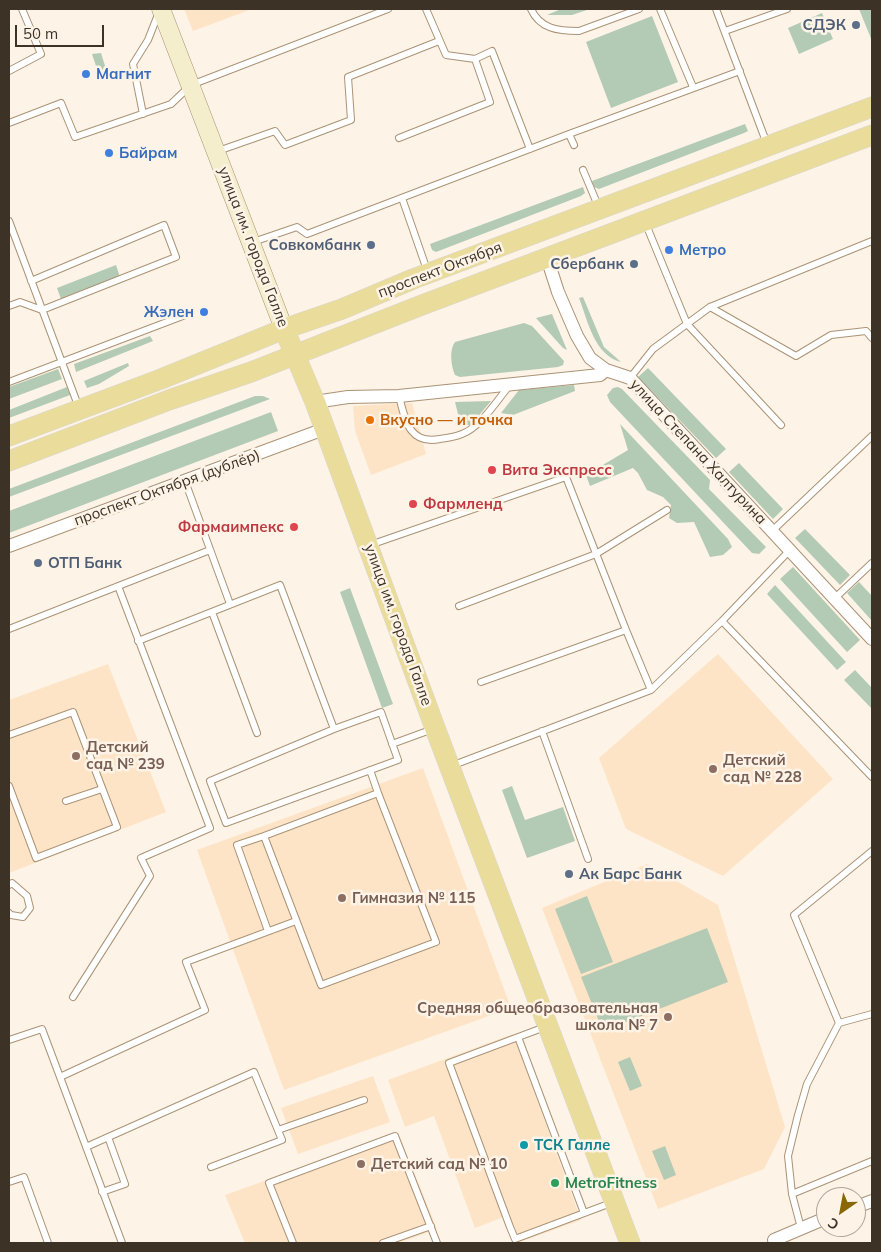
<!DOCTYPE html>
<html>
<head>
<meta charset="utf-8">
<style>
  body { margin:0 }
  #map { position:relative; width:881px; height:1252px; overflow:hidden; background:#fdf3e6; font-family:Mulish,sans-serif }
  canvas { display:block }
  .frame { position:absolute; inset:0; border:10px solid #3c3226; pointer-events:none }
  .north { position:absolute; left:816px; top:1187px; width:50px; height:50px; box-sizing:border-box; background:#fdf3e6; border:1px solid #b0a699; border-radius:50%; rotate:213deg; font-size:14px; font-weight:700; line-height:20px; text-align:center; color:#3c3226 }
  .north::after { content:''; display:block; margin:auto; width:18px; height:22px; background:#886704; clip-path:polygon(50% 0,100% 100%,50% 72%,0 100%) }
  .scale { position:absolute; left:15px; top:25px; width:89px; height:22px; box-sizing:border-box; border:2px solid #3c3226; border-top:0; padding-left:6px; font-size:15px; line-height:18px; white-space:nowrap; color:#3c3226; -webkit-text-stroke:4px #fdf3e6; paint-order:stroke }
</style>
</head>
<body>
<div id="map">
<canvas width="881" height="1252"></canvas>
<div class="frame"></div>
<div class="north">С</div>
<div class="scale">50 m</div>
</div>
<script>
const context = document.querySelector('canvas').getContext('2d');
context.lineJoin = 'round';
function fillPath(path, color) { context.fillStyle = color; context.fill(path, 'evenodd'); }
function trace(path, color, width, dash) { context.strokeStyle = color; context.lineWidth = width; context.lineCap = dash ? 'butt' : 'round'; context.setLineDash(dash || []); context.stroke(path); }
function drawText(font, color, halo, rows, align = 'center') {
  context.font = font + ' Mulish,sans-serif'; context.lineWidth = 5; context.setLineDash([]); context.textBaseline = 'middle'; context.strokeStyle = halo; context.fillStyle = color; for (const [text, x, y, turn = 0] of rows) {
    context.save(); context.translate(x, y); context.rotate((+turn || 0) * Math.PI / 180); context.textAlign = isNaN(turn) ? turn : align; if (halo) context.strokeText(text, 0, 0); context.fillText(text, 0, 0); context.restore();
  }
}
const built = new Path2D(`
  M 184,9 L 252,9 L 193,31 Z
  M 412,403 L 426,454 L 371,475 L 355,431 L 353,406 Z
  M 718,654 L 833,779 L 723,876 L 626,829 L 599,758 Z
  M 108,664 L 166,812 L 9,873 L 9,700 Z
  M 423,768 L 511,1008 L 284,1090 L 197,850 Z
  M 647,864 L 718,905 L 785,1127 L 764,1169 L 658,1209 L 542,908 Z
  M 513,1034 L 581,1220 L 520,1242 L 509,1215 L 475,1228 L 434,1116 L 405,1127 L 388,1080 Z
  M 373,1076 L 390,1122 L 298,1154 L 281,1108 Z
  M 398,1133 L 437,1229 L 398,1243 L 245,1243 L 225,1195 Z`);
const green = new Path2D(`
  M 561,9 L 590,9 L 572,15 L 547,15 Z
  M 859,9 L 872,9 L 872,41 Z
  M 822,13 L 833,39 L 799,54 L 788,28 Z
  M 652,16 L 678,82 L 611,108 L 586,42 Z
  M 101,53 L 106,69 L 104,72 L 98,72 L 92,54 Z
  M 745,124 L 748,131 L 744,133 L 599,189 L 594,187 L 592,181 Z
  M 583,187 L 585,193 L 581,196 L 436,252 L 432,250 L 430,244 Z
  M 116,265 L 120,277 L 61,299 L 57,288 Z
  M 583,297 L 604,347 L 621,362 C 594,355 588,321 579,298 Z
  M 552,314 L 567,350 L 563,348 L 536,318 Z
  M 524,323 L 532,326 L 564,361 L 563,365 L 558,367 L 460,377 L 455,375 C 451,366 449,350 455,342 Z
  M 150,336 L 153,341 L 76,372 L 74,364 Z
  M 128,363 L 129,366 L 99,384 L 87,388 L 84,381 Z
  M 648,368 L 726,449 L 716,458 L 638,377 Z
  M 58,369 L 62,379 L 9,399 L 9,387 Z
  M 574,385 L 575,391 L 513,415 L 501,413 L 519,390 Z
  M 67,387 L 70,395 L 9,418 L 9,410 Z
  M 618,387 L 622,389 L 710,480 L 709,489 L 766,547 L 759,554 L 752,553 L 610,402 L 607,395 L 613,388 Z
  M 255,396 L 263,396 L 270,399 L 9,497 L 9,489 Z
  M 491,401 L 471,425 L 465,425 L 458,414 L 455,402 Z
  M 271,412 L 278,431 L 9,533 L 9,511 Z
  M 620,424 L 728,539 L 732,547 L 723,555 L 710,557 L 694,522 L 677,523 L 669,518 L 671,505 L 663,497 L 647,490 L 638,473 L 633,468 L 590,486 L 586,475 L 628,450 Z
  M 739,463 L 783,509 L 773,519 L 729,472 Z
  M 805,529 L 850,575 L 840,585 L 795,538 Z
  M 793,567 L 860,640 L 847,652 L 780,579 Z
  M 859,582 L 872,596 L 872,621 L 847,593 Z
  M 775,585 L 846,662 L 837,670 L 767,594 Z
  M 350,588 L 393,704 L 382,708 L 340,592 Z
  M 855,670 L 872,688 L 872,709 L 844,680 Z
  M 512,786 L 525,820 L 563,807 L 575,841 L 527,858 L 502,790 Z
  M 587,896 L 613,962 L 581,974 L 555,909 Z
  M 707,928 L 728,982 L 603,1031 L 581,977 Z
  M 630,1057 L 642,1086 L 630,1091 L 618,1062 Z
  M 665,1146 L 676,1175 L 664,1180 L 652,1151 Z`);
const service = new Path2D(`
  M 531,9 C 540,29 558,31 579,31 L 639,9
  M 660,9 L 693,87
  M 716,9 L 767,144
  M 725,31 L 787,9
  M 475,59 L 492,51 L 530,149
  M 9,71 L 41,54 L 22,9
  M 143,114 L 133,64 L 148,40 L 159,12
  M 9,123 L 61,103 L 75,137 L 171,104 L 191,85 L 388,9
  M 569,134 L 574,145
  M 399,138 L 490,102 L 475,59 L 446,55 L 426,9
  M 218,151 L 275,131 L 285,145 L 351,120 L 348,77 L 439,41
  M 583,170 L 599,208
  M 402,198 L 427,270
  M 9,221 L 79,408
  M 645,222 L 687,324 L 781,425
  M 253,242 L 297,227 L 307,234 L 569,134 L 740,71
  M 9,306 L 20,302 L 42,310 L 176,257 L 164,225 L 31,281
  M 710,307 L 796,356 L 831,335 L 866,331 L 872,338
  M 630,378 L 653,349 L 710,307 L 872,241
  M 9,382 L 188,314
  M 399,396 C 405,420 409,445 440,439 C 447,438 455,437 462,434 C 481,427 497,400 510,385
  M 185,481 L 230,604
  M 772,531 L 872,436
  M 370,545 L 566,477 L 626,630 L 651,690 L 722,621 L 790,550
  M 835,598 L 872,563
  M 459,606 L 596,554 L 667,510
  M 212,612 L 257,733
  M 722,621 L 872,777
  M 9,629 L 210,550
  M 138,641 L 280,585 L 334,729
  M 481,682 L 626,630
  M 381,712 L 398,760 L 226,823 L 210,781 L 334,729 Z
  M 542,731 L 588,859
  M 9,735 L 73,712 L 117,827 L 36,858 L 9,786
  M 392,744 L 433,729
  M 451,766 L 651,690
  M 370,770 L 378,793
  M 378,793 L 436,942 L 321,985 L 264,836 Z
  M 66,801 L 102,789
  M 264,836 L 237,845 L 268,931
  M 872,851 L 794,915 L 839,1023 L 872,1014
  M 9,885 L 12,883 L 27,896 L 30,908 L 23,917 L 11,915 L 9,913
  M 73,997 L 150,876 L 141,858 L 210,828 L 118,586
  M 545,1027 L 449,1063 L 510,1227 L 515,1239 L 611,1203
  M 518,1037 L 584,1213
  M 9,1040 L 42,1029 L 60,1077 L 205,1010 L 186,962 L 296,921
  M 60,1077 L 122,1243
  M 278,1130 L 364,1100
  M 86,1147 L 254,1072 L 282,1140 L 211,1167
  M 9,1182 L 24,1177 L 48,1243
  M 102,1192 L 125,1184 L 108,1137
  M 792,1194 L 872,1161
  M 801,1228 L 792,1194 L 788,1156 L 798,1115 L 807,1084 L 839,1023
  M 293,1243 L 269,1183 L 395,1136 L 437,1243
  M 383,1243 L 431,1226`);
const minor = new Path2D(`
  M 547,258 L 558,292 L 577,336 L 590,358 L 606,370 L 630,378 L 872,639
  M 315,402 L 348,397 L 399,396 L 600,375 L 606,370
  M 9,546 L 324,429
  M 856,1207 L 872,1201
  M 776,1243 L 774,1240 L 826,1218`);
const secondary = new Path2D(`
  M 161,9 L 284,329`);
const primary = new Path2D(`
  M 284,329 L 315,402 L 435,728 L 630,1243
  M 9,436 L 161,379 L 284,329 L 342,309 L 413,279 L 872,107
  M 9,461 L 169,400 L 251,372 L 422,305 L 872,135`);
const markers = [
  [856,25,5,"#5c6f8a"],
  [86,74,5,"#3f7fe0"],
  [109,153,5,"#3f7fe0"],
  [371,245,5,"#5c6f8a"],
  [669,250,5,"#3f7fe0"],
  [634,264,5,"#5c6f8a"],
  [204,312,5,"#3f7fe0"],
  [370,420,5,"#e8710a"],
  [492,470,5,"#e0444e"],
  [413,504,5,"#e0444e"],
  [294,527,5,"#e0444e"],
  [38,563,5,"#5c6f8a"],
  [76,756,5,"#8d6e63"],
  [713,769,5,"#8d6e63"],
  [569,874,5,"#5c6f8a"],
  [342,898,5,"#8d6e63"],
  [668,1017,5,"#8d6e63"],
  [524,1145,5,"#0f9aa8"],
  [361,1164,5,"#8d6e63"],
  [555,1183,5,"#2e9e5b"]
];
const serviceNames = [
  ["СДЭК",846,25],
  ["Совкомбанк",361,245],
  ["Сбербанк",624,264],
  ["ОТП Банк",48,563,"left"],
  ["Ак Барс Банк",579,874,"left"]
];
const shopNames = [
  ["Магнит",96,74],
  ["Байрам",119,153],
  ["Метро",679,250],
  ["Жэлен",194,312,"right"]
];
const streetNames = [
  ["улица им. города Галле",253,247,69],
  ["проспект Октября",440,270,-21],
  ["улица Степана Халтурина",698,452,47],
  ["проспект Октября (дублёр)",167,488,-20],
  ["улица им. города Галле",398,625,70]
];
const foodNames = [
  ["Вкусно — и точка",380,420]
];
const healthNames = [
  ["Вита Экспресс",502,470],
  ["Фармленд",423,504],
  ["Фармаимпекс",284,527,"right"]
];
const educationNames = [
  ["Детский",86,747],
  ["сад № 239",86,764],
  ["Детский",723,760],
  ["сад № 228",723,777],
  ["Гимназия № 115",352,898],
  ["Средняя общеобразовательная",658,1008,"right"],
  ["школа № 7",658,1025,"right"],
  ["Детский сад № 10",371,1164]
];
const cultureNames = [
  ["ТСК Галле",534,1145]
];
const leisureNames = [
  ["MetroFitness",565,1183]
];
fillPath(built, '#fee4c7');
fillPath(green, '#b3cbb4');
trace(service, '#ab9376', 8);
trace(minor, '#ab9376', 14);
trace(secondary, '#ab9376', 19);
trace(primary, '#d8d6d4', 21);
trace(service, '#fff', 6);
trace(minor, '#fff', 12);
trace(secondary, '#f4eecd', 18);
trace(primary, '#eadd9b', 20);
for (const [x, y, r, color] of markers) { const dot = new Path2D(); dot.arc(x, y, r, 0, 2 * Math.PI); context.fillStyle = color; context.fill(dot); trace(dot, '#fdf3e6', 2); }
drawText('bold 15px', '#4e5e75', '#fdf3e6', serviceNames, 'right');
drawText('bold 15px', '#366cbe', '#fdf3e6', shopNames, 'left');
drawText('15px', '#3c3226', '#fdf3e6', streetNames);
drawText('bold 15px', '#c56008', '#fdf3e6', foodNames, 'left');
drawText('bold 15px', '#be3a42', '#fdf3e6', healthNames, 'left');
drawText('bold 15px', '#785e54', '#fdf3e6', educationNames, 'left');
drawText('bold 15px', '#0d838f', '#fdf3e6', cultureNames, 'left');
drawText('bold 15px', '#27864d', '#fdf3e6', leisureNames, 'left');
</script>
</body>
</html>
